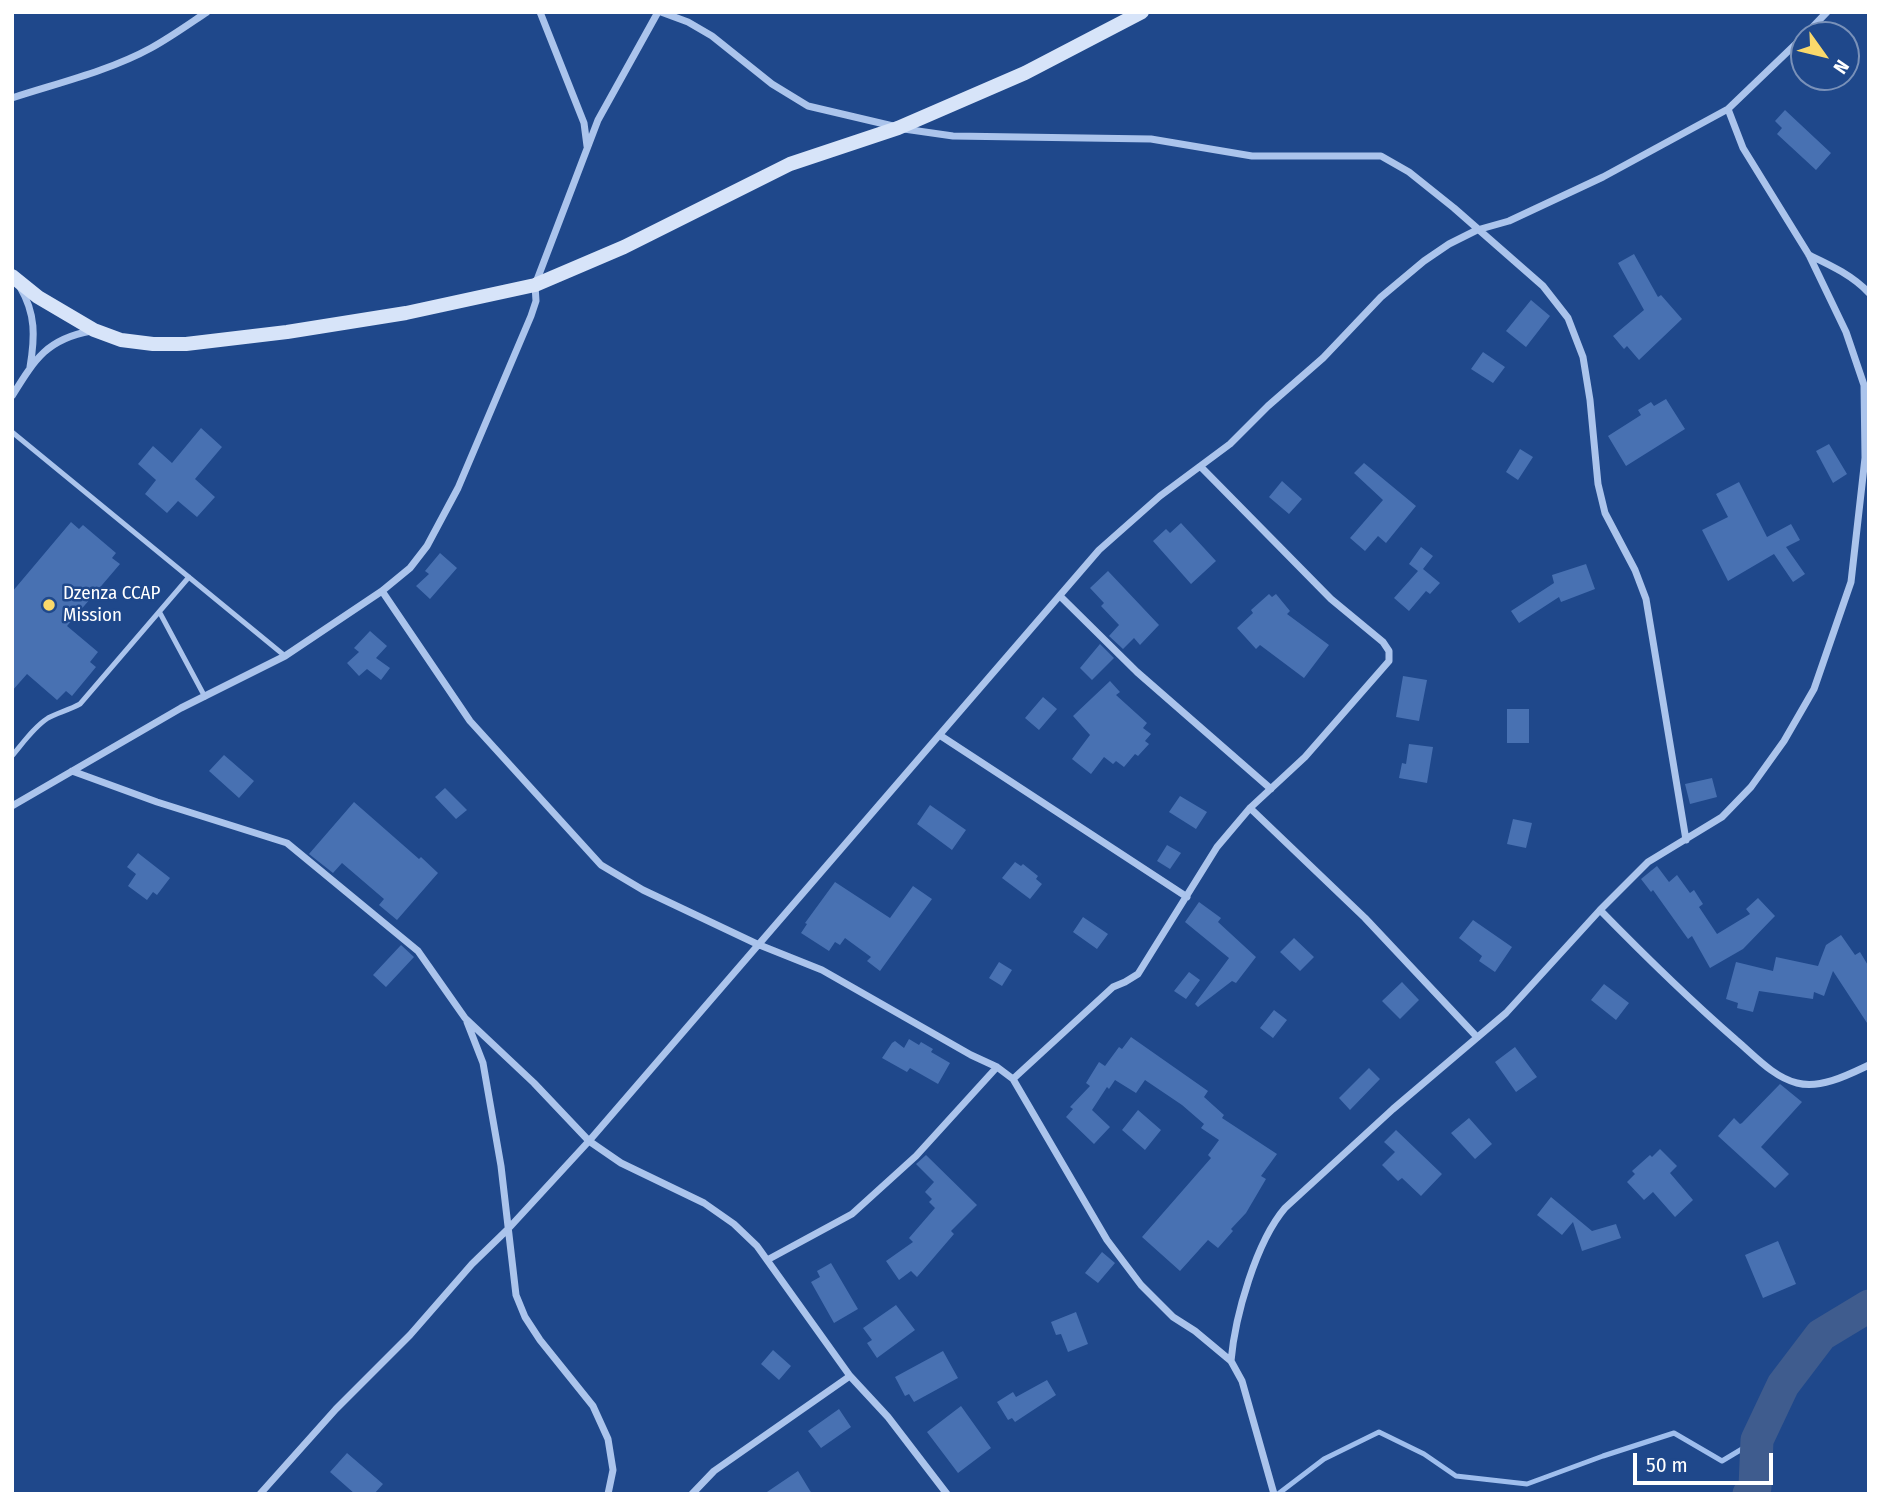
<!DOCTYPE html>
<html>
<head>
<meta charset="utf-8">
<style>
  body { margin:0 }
  #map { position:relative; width:1881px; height:1506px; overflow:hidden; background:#1f488b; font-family:"Fira Sans Condensed",sans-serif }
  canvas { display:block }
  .frame { position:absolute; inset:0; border:14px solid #fff; pointer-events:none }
  .north { position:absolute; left:1790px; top:21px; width:70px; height:70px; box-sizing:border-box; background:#1f488b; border:2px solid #7991b9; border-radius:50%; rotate:124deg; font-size:19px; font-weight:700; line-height:28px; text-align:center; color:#fff }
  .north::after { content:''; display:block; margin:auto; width:24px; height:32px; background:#fad96b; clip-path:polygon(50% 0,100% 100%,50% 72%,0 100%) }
  .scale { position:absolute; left:1633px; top:1453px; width:140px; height:32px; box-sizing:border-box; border:4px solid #fff; border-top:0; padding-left:9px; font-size:21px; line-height:24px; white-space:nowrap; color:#fff; -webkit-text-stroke:5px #1f488b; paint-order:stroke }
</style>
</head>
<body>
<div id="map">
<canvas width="1881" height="1506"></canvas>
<div class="frame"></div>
<div class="north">N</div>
<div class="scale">50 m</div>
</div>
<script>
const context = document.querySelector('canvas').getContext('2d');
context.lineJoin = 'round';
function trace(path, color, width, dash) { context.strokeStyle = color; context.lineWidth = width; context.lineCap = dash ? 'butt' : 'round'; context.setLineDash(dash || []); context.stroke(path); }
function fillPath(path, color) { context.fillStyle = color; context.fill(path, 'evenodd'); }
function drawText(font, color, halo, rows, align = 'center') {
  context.font = font + ' "Fira Sans Condensed",sans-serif'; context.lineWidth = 5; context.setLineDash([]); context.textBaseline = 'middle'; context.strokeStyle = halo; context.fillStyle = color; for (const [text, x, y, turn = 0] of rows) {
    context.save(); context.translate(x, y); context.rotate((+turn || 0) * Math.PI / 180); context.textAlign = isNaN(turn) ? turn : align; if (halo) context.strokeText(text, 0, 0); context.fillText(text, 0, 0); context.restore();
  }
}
const stream = new Path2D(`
  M 1278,1494 L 1324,1459 L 1379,1432 L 1424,1454 L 1456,1476 L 1527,1484 L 1603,1456 L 1674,1433 L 1722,1461 L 1757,1440`);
const river = new Path2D(`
  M 1749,1494 L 1755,1487 L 1757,1440 L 1783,1385 L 1821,1335 L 1869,1306`);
const building = new Path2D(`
  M 1785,110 L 1831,153 L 1816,170 L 1777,134 L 1782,128 L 1775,121 Z
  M 1634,254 L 1658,297 L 1661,295 L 1682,319 L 1639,360 L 1627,346 L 1624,349 L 1613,336 L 1644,310 L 1618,263 Z
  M 1531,300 L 1550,316 L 1526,347 L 1506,331 Z
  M 1483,352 L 1505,367 L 1493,383 L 1471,369 Z
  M 1666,399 L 1685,429 L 1626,466 L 1608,436 L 1641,415 L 1638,410 L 1651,402 L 1654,406 Z
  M 201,428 L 222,447 L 195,479 L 215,497 L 197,517 L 178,501 L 167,513 L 145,494 L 156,480 L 138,464 L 153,446 L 172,463 Z
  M 1829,444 L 1847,474 L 1833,483 L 1816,451 Z
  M 1520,449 L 1533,457 L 1518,480 L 1506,472 Z
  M 1364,463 L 1416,506 L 1386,543 L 1378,536 L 1365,551 L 1350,538 L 1383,500 L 1354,473 Z
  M 1282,481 L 1302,499 L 1289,514 L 1269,497 Z
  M 1739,482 L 1767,537 L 1791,524 L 1800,540 L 1786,547 L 1805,574 L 1793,582 L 1774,554 L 1728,581 L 1702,530 L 1728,517 L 1716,494 Z
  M 71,522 L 79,529 L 83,525 L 116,553 L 112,558 L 120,564 L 67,626 L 98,652 L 90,662 L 96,667 L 72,696 L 66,691 L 57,700 L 27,674 L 12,691 L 12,592 Z
  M 1181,523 L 1216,561 L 1191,584 L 1153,541 L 1166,529 L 1170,533 Z
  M 1421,547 L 1433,556 L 1423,569 L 1440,583 L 1430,594 L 1426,591 L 1409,611 L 1394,598 L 1418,571 L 1409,564 Z
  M 440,553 L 457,568 L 430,599 L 416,586 L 429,574 L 425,571 Z
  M 1586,564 L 1595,589 L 1561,602 L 1559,597 L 1519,623 L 1511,611 L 1554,583 L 1552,575 Z
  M 1108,571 L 1159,625 L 1140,645 L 1134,638 L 1123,649 L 1109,636 L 1119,625 L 1101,606 L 1104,603 L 1090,588 Z
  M 1269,594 L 1272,597 L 1276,594 L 1290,611 L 1287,614 L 1329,645 L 1304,678 L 1260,645 L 1256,649 L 1237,628 L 1253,613 L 1251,610 Z
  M 370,631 L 387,646 L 376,658 L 390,668 L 381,680 L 367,669 L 359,676 L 347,663 L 359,652 L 354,648 Z
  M 1100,644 L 1114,658 L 1092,680 L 1080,668 Z
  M 1403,676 L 1427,680 L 1419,721 L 1396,717 Z
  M 1110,681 L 1120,692 L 1116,695 L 1147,723 L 1143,728 L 1151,734 L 1145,741 L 1149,744 L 1138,756 L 1135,754 L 1124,767 L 1116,761 L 1113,764 L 1104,757 L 1091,774 L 1072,759 L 1090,735 L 1073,716 Z
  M 1043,697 L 1057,709 L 1039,730 L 1025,718 Z
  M 1507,709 L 1529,709 L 1529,743 L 1507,743 Z
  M 1409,744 L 1433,747 L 1427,783 L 1399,778 L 1402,763 L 1406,764 Z
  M 224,755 L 254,781 L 239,798 L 209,771 Z
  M 1712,778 L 1717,797 L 1690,804 L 1685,784 Z
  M 445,788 L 467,810 L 456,819 L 435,797 Z
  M 1180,796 L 1207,812 L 1196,829 L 1169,812 Z
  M 354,802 L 419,859 L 421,857 L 438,873 L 397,920 L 379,905 L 384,899 L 342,863 L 333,873 L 309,854 Z
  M 930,805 L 966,830 L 952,850 L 917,824 Z
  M 1513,819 L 1532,823 L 1526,848 L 1507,844 Z
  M 1167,845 L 1181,853 L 1170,869 L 1157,861 Z
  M 138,853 L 170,878 L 157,895 L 153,892 L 147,900 L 128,886 L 136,874 L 127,867 Z
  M 1015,862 L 1021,866 L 1023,864 L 1038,876 L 1036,879 L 1042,884 L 1030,899 L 1002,878 Z
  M 1657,866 L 1669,882 L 1677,875 L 1690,893 L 1694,890 L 1703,904 L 1699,907 L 1717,934 L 1750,914 L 1746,909 L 1758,898 L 1775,916 L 1743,949 L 1710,968 L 1692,936 L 1688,939 L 1653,890 L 1651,892 L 1641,879 Z
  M 835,882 L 890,918 L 913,886 L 932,899 L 880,971 L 867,961 L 871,957 L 845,938 L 840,945 L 835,942 L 829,951 L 801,933 L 807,924 L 805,923 Z
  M 1199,902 L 1221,918 L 1218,922 L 1256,957 L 1236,983 L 1232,981 L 1198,1007 L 1195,1004 L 1229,958 L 1185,922 Z
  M 1083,917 L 1108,934 L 1097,949 L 1073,932 Z
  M 1473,920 L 1512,947 L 1495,972 L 1479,961 L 1482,956 L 1459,938 Z
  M 1841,935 L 1855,955 L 1860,952 L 1869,967 L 1869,1026 L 1833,971 L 1824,996 L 1814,992 L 1813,999 L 1759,991 L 1753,1012 L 1737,1008 L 1738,1003 L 1726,999 L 1736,962 L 1773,971 L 1776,957 L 1818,966 L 1826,945 Z
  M 1294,938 L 1314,957 L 1300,971 L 1280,952 Z
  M 401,945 L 414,957 L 386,987 L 373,975 Z
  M 999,962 L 1012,970 L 1002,986 L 989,978 Z
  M 1189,972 L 1200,980 L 1186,999 L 1174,991 Z
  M 1402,982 L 1419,1000 L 1400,1019 L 1382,1001 Z
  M 1604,984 L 1629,1003 L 1616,1020 L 1591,1000 Z
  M 1274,1010 L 1287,1020 L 1273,1038 L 1260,1028 Z
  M 1131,1037 L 1208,1091 L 1204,1097 L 1224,1115 L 1222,1118 L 1277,1154 L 1261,1176 L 1266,1179 L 1246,1213 L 1231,1229 L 1233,1231 L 1218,1248 L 1208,1240 L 1180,1271 L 1142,1237 L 1211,1158 L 1208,1155 L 1219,1140 L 1201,1128 L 1204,1124 L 1182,1105 L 1145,1080 L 1136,1093 L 1115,1080 L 1109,1089 L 1107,1087 L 1092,1110 L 1110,1127 L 1094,1144 L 1066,1117 L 1073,1109 L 1070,1107 L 1090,1086 L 1086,1083 L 1099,1062 L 1105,1066 L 1119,1047 L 1122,1049 Z
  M 909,1039 L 919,1045 L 921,1042 L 933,1049 L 931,1052 L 950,1063 L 938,1084 L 910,1068 L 907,1072 L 882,1058 L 892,1043 L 895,1041 L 904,1048 Z
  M 1515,1047 L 1537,1077 L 1516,1092 L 1495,1062 Z
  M 1369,1068 L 1380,1079 L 1350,1110 L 1339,1098 Z
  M 1780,1084 L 1802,1102 L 1761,1147 L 1789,1174 L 1775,1188 L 1718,1136 L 1734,1118 L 1740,1124 L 1742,1123 Z
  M 1138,1110 L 1161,1130 L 1145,1150 L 1122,1130 Z
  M 1469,1118 L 1492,1144 L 1475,1159 L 1451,1133 Z
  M 1396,1130 L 1442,1174 L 1421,1196 L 1402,1178 L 1398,1181 L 1382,1165 L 1395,1152 L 1384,1142 Z
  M 1660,1149 L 1677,1166 L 1670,1173 L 1693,1200 L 1675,1217 L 1653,1192 L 1644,1200 L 1627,1182 L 1635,1174 L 1632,1171 L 1650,1155 L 1652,1157 Z
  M 926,1155 L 977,1205 L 951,1231 L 954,1234 L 917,1277 L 911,1271 L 899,1280 L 886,1261 L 913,1242 L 909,1238 L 935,1208 L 929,1202 L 932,1199 L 925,1192 L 934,1182 L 916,1164 Z
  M 1551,1197 L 1592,1231 L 1616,1224 L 1621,1238 L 1582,1251 L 1573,1222 L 1562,1235 L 1537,1215 Z
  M 1778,1241 L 1796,1284 L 1763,1298 L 1745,1255 Z
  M 1102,1252 L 1115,1263 L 1098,1283 L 1085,1273 Z
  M 831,1263 L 858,1309 L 834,1323 L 811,1282 L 820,1277 L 817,1271 Z
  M 896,1305 L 915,1330 L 877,1358 L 867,1343 L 872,1340 L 863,1328 Z
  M 1076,1312 L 1088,1344 L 1068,1352 L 1061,1334 L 1056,1335 L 1051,1322 Z
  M 773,1350 L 791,1366 L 779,1380 L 761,1364 Z
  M 943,1351 L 958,1378 L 914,1402 L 909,1394 L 905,1396 L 895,1377 Z
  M 1047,1380 L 1056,1395 L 1015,1422 L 1012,1418 L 1008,1420 L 997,1402 L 1013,1392 L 1016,1397 Z
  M 961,1406 L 991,1448 L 958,1473 L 927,1432 Z
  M 839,1409 L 851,1427 L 821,1448 L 808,1431 Z
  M 347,1453 L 383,1484 L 374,1494 L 355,1494 L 330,1472 Z
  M 798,1471 L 812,1494 L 764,1494 Z`);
const lane = new Path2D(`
  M 12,432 L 285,656
  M 160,613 L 205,697
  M 12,756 C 23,743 34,727 48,718 C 57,713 69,710 80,704 L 189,577`);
const street = new Path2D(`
  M 540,12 L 584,123 L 587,146
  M 661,12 L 688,22 L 712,36 L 772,84 L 808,106 L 893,126
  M 1805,35 L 1827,12
  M 12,98 C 58,83 109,71 151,48 C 171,37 189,24 207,12
  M 904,129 L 953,136 L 1151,139 L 1252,156 L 1381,156 L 1409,172 L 1454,208 L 1543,286 L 1568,318 L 1583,357 L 1590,400 L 1598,484 L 1605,513 L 1635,570 L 1646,599 L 1686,840
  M 1809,255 C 1830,265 1852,275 1869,293
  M 20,287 C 36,314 35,337 30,367
  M 12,396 C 35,359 47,339 91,331
  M 382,591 L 470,721 L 601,865 L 643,890 L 757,944 L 822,970 L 971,1055 L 997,1067 L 1013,1079 L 1107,1240 L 1141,1285 L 1173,1317 L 1195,1331 L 1231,1361 L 1242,1381 L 1274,1494
  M 1060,596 L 1137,672 L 1271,789
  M 941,736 L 1187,897
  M 72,771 L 157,802 L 287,843 L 418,951 L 465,1018 L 534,1083 L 589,1141 L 621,1163 L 704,1203 L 734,1224 L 757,1246 L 850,1376 L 888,1417 L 947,1494
  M 12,806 L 181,708 L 285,656 L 382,591 L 410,568 L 427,546 L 458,488 L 531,316 L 536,301 L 535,285 L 598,120 L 658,12
  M 1250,808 L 1365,918 L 1477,1037
  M 1600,910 C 1644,955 1689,999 1736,1040 C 1754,1055 1773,1077 1797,1083 C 1821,1089 1848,1075 1869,1065
  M 467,1022 L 483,1063 L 501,1166 L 516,1295 L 525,1317 L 540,1340 L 593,1406 L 608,1439 L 613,1470 L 608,1494
  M 1013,1079 L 1113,987 L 1125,982 L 1138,974 L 1217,847 L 1250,808 L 1305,757 L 1389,661 L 1389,651 L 1383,642 L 1331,599 L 1201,467
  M 769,1259 L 852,1214 L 916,1156 L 997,1067
  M 1231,1361 C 1235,1316 1256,1242 1285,1208 L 1393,1109 L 1506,1013 L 1600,910 L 1648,862 L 1722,817 L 1751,787 L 1784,741 L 1814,689 L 1851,582 L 1865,458 L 1864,385 L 1846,332 L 1809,255 L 1743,148 L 1728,109
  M 260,1494 L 336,1409 L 410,1335 L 472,1264 L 508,1229 L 589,1141 L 1099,550 L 1160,496 L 1230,444 L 1268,406 L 1323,358 L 1381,297 L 1424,261 L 1449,244 L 1477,230 L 1509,221 L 1603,177 L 1728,109 L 1804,36
  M 692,1494 L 714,1471 L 850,1376`);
const secondary = new Path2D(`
  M 12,276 L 38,297 L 94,330 L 121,340 L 153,344 L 186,344 L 287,332 L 406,313 L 535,285 L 624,247 L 790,164 L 898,128 L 1025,73 L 1142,12`);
const markers = [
  [49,605,7,"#fad96b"]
];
const poiNames = [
  ["Dzenza CCAP",63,594],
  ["Mission",63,616]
];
trace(stream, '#9fbeed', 5);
trace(river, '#3f5c8e', 33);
fillPath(building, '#4871b2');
trace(lane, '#abc4ec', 5);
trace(street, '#abc4ec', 7);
trace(secondary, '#d7e4f9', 14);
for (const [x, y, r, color] of markers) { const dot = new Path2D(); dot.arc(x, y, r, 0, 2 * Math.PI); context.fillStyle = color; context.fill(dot); trace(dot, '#1f488b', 2.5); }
drawText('19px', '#fff', '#1f488b', poiNames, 'left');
</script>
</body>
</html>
